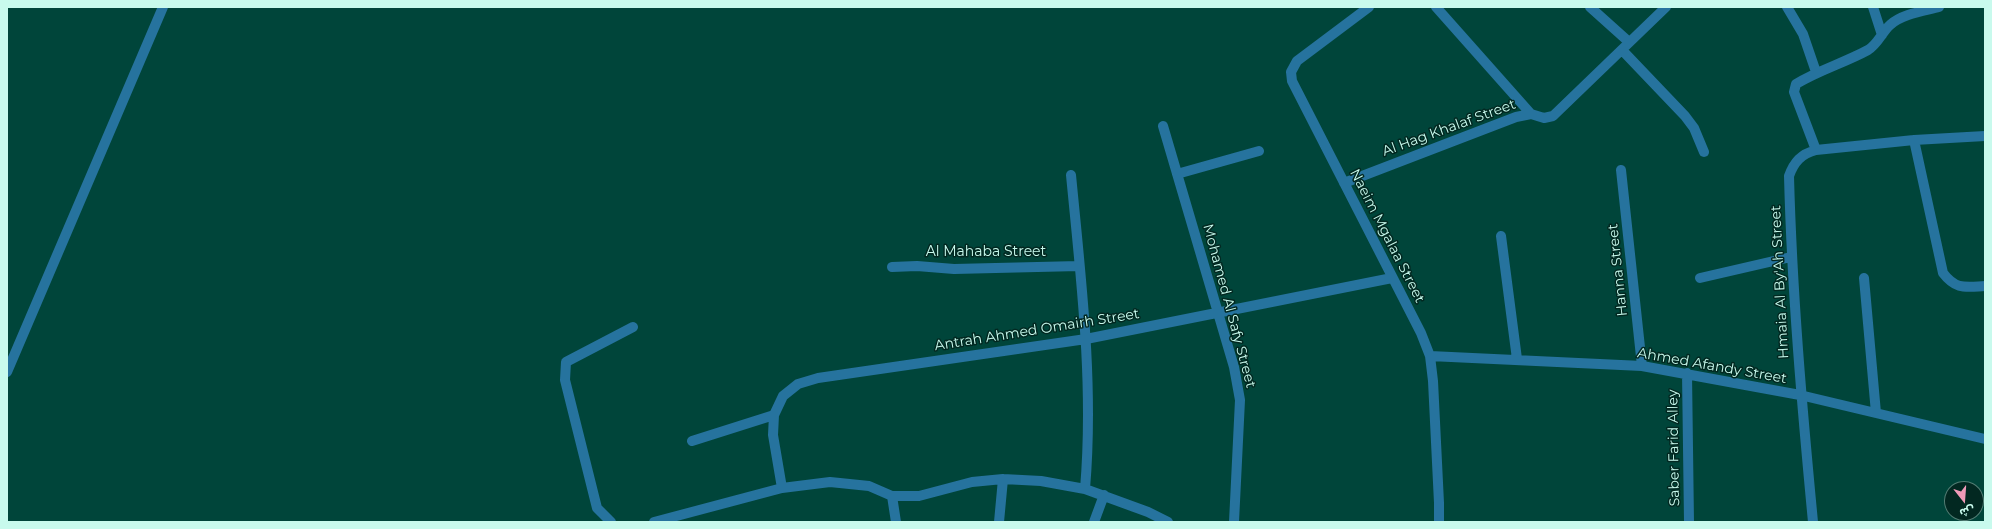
<!DOCTYPE html>
<html>
<head>
<meta charset="utf-8">
<style>
  body { margin:0 }
  #map { position:relative; width:1992px; height:529px; overflow:hidden; background:#00453a; font-family:Montserrat,"Noto Sans Arabic",sans-serif }
  canvas { display:block }
  .frame { position:absolute; inset:0; border:8px solid #c8faed; pointer-events:none }
  .north { position:absolute; left:1944px; top:481px; width:40px; height:40px; box-sizing:border-box; background:#022821; border:1px solid #517c73; border-radius:50%; rotate:163deg; font-size:11px; font-weight:700; line-height:16px; text-align:center; color:#c8faed }
  .north::after { content:''; display:block; margin:auto; width:14px; height:18px; background:#ef9ab8; clip-path:polygon(50% 0,100% 100%,50% 72%,0 100%) }
</style>
</head>
<body>
<div id="map">
<canvas width="1992" height="529"></canvas>
<div class="frame"></div>
<div class="north">ش</div>
</div>
<script>
const context = document.querySelector('canvas').getContext('2d');
context.lineJoin = 'round';
function trace(path, color, width, dash) { context.strokeStyle = color; context.lineWidth = width; context.lineCap = dash ? 'butt' : 'round'; context.setLineDash(dash || []); context.stroke(path); }
function drawText(font, color, halo, rows, align = 'center') {
  context.font = font + ' Montserrat,sans-serif'; context.lineWidth = 3; context.setLineDash([]); context.textBaseline = 'middle'; context.strokeStyle = halo; context.fillStyle = color; for (const [text, x, y, turn = 0] of rows) {
    context.save(); context.translate(x, y); context.rotate((+turn || 0) * Math.PI / 180); context.textAlign = isNaN(turn) ? turn : align; if (halo) context.strokeText(text, 0, 0); context.fillText(text, 0, 0); context.restore();
  }
}
const lane = new Path2D(`
  M 7,372 L 163,7`);
const street = new Path2D(`
  M 1369,7 L 1297,61 L 1291,72 L 1292,81 L 1421,333 L 1430,356 L 1433,381 L 1439,503 L 1439,522
  M 1436,7 L 1531,114
  M 1590,7 L 1629,42
  M 1787,7 L 1803,34 L 1816,72
  M 1873,7 L 1882,35
  M 1622,50 L 1685,116 L 1694,128 L 1704,152
  M 1163,126 L 1234,367 L 1240,400 L 1234,522
  M 1914,140 L 1943,273 C 1956,290 1965,287 1985,286
  M 1816,150 L 1794,92 L 1796,84 C 1819,70 1844,63 1868,50 C 1878,44 1882,32 1890,25 C 1902,14 1924,11 1939,7
  M 1621,170 L 1642,366
  M 1177,174 L 1259,151
  M 1071,175 C 1081,279 1094,384 1085,489
  M 1344,183 L 1516,117 L 1531,114 L 1544,118 L 1553,116 L 1666,7
  M 1501,236 L 1517,359
  M 892,267 L 917,266 L 954,269 L 1079,266
  M 1700,278 L 1791,257
  M 1864,278 L 1876,413
  M 1430,356 L 1642,366 L 1800,395 L 1985,439
  M 1687,373 L 1689,522
  M 692,441 L 774,415
  M 782,488 L 773,435 L 774,415 L 783,396 L 798,384 L 818,378 L 1086,339 L 1392,278
  M 892,496 L 896,522
  M 611,522 L 597,508 L 565,380 L 566,362 L 633,327
  M 654,522 L 782,488 L 830,482 L 869,486 L 892,496 L 919,496 L 972,482 L 1003,479 L 1041,481 L 1085,489 L 1148,512 L 1168,522
  M 999,522 L 1003,479
  M 1094,522 L 1104,495
  M 1813,522 C 1802,407 1792,292 1789,176 C 1794,162 1801,154 1816,150 L 1914,140 L 1985,136`);
const streetNames = [
  ["Al Hag Khalaf Street",1449,128,-20],
  ["Naeim Mgalaa Street",1387,236,63],
  ["Al Mahaba Street",986,252],
  ["Hanna Street",1618,270,-96],
  ["Hmaia Al By'Ah Street",1780,282,-93],
  ["Mohamed Al Safy Street",1229,306,75],
  ["Antrah Ahmed Omairh Street",1037,330,-9],
  ["Ahmed Afandy Street",1712,366,10],
  ["Saber Farid Alley",1674,448,-91]
];
trace(lane, '#26739e', 10);
trace(street, '#26739e', 10);
drawText('14px', '#c8faed', '#022821', streetNames);
</script>
</body>
</html>
